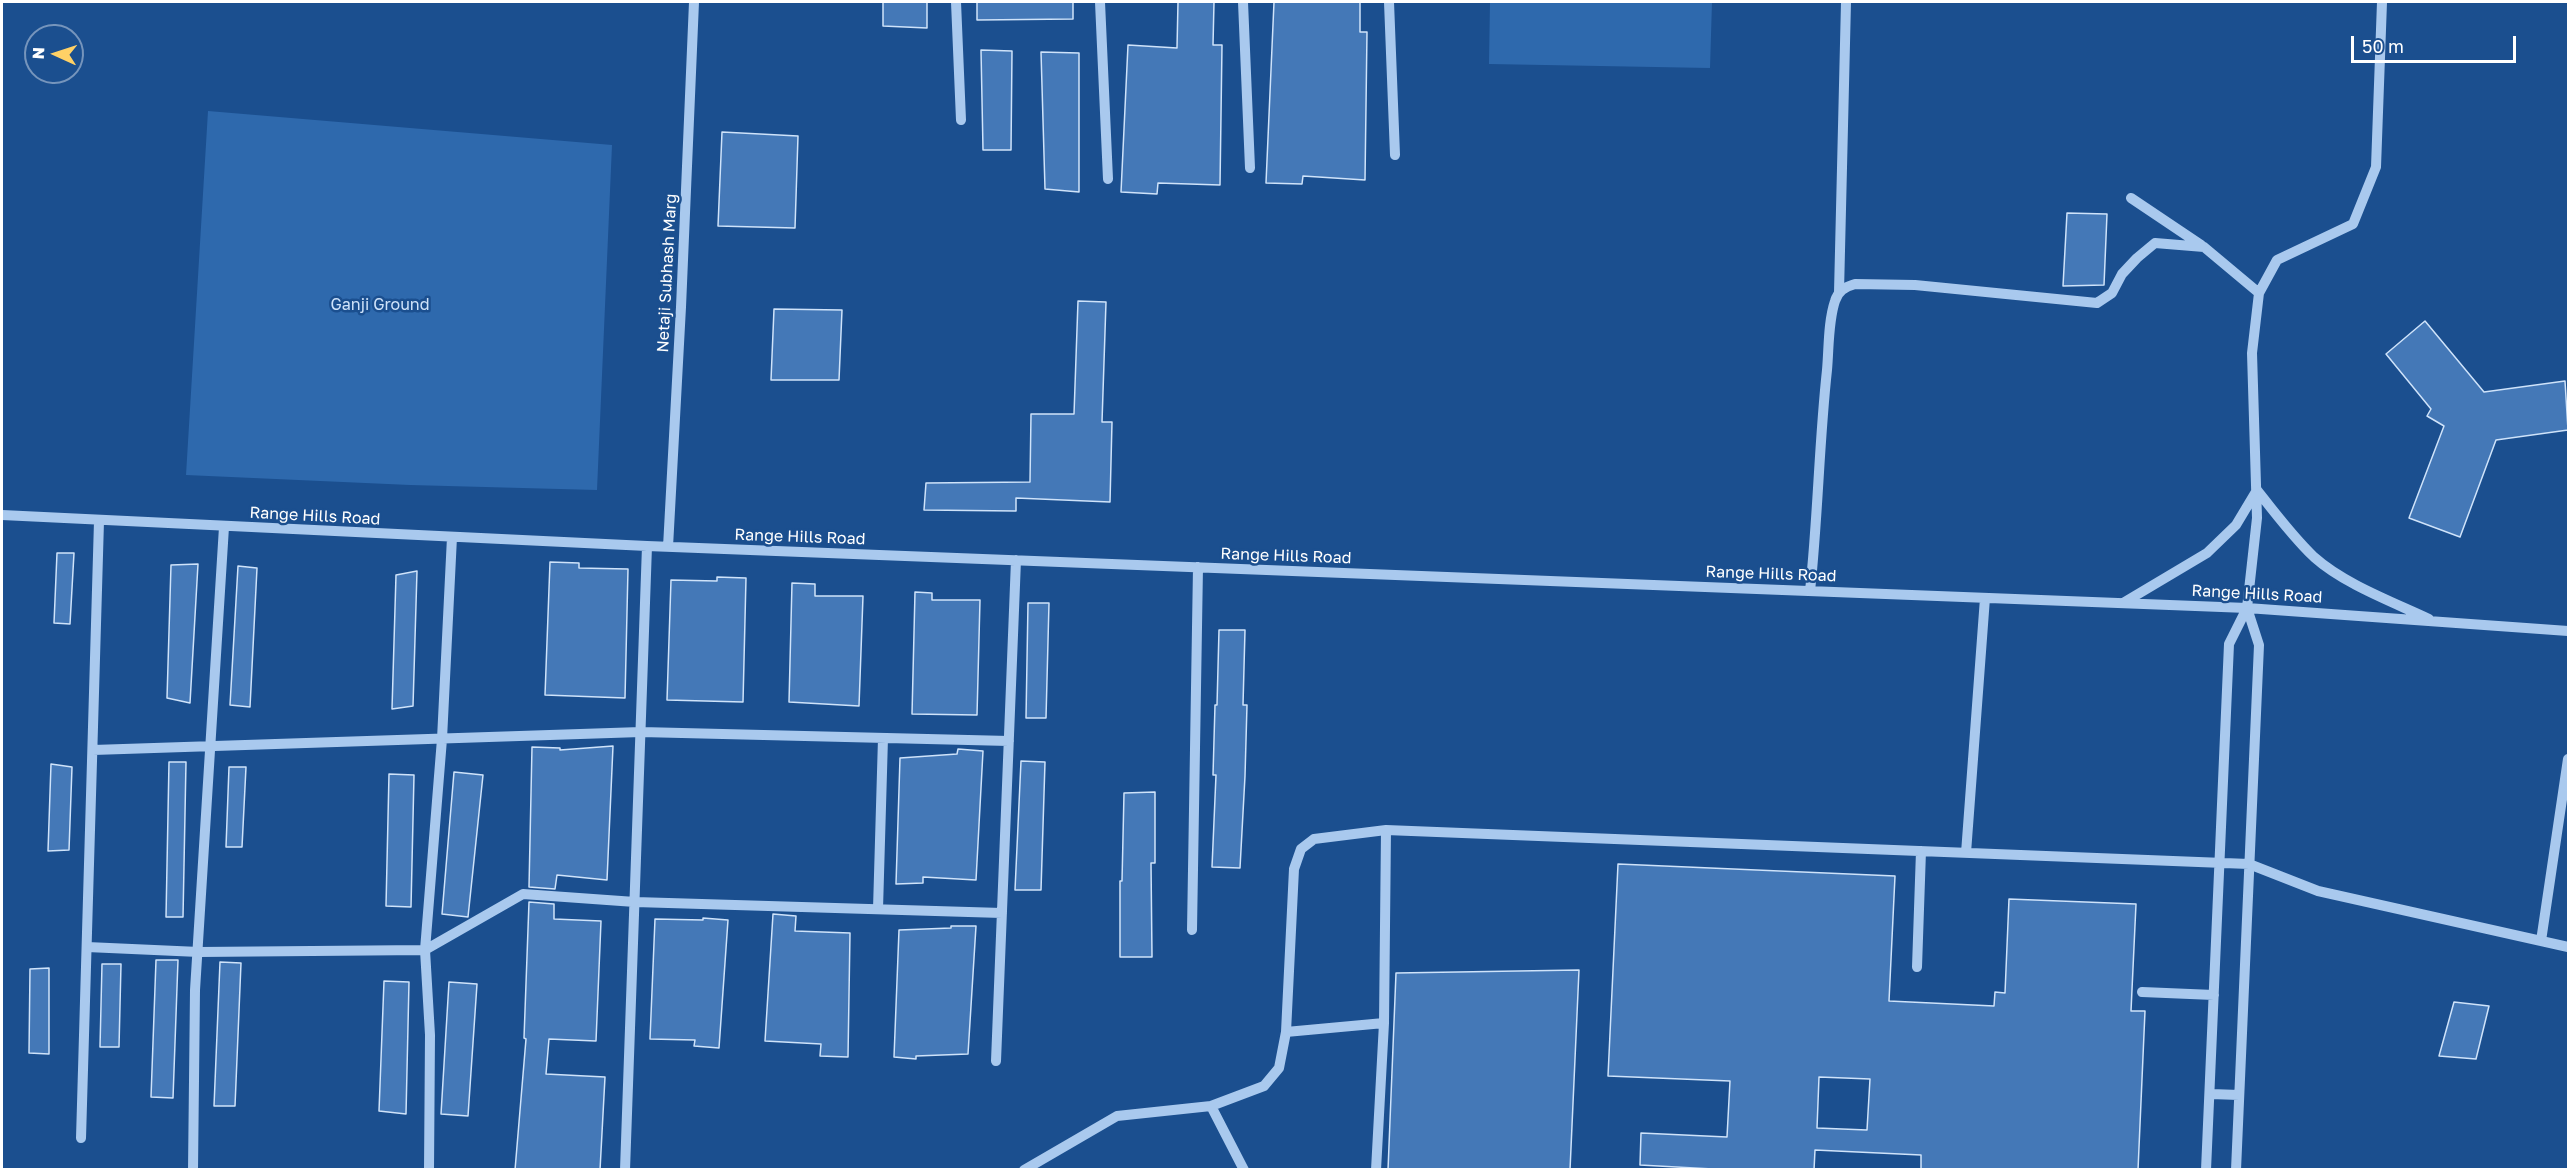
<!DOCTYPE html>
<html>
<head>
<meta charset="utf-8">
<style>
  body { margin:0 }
  #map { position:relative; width:2570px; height:1171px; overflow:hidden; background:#1b4f8f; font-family:"Golos Text",sans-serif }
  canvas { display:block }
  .frame { position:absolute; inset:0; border:3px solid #fff; pointer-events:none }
  .north { position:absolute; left:24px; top:24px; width:60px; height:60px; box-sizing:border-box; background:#1b4f8f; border:2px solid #7695bc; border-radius:50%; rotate:273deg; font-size:16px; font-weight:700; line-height:24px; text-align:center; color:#fff }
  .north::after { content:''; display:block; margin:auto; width:21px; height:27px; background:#ffd166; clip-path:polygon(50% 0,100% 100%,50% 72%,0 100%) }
  .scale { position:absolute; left:2351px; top:36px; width:165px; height:27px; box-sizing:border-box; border:3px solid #fff; border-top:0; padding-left:8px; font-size:18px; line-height:21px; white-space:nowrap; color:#fff; -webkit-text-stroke:4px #1b4f8f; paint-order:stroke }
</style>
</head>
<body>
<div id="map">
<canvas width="2570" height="1171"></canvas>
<div class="frame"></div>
<div class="north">N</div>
<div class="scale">50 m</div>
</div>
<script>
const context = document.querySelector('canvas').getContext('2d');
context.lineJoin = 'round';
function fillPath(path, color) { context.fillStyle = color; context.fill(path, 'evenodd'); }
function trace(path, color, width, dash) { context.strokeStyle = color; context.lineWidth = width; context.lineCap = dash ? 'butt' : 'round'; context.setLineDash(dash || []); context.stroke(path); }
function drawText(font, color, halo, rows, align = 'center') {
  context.font = font + ' "Golos Text",sans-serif'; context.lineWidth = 5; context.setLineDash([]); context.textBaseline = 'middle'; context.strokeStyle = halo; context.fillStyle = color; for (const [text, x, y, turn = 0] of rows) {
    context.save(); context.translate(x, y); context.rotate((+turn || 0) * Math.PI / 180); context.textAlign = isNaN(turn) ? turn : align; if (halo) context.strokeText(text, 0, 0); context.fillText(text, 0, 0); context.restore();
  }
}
const green = new Path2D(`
  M 1490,2 L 1712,2 L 1710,68 L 1489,64 Z
  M 208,111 L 612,145 L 597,490 L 410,485 L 186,475 Z`);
const building = new Path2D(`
  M 883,2 L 927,2 L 927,28 L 883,26 Z
  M 977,2 L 1073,2 L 1073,19 L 977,20 Z
  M 1178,2 L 1214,2 L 1213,45 L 1222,45 L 1220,185 L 1158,183 L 1157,194 L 1121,192 L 1128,45 L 1177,48 Z
  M 1274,2 L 1360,2 L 1360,32 L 1367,32 L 1365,180 L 1303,176 L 1302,184 L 1266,183 Z
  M 981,50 L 1012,51 L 1011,150 L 983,150 Z
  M 1041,52 L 1079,53 L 1079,192 L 1045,189 Z
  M 722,132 L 798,136 L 795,228 L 718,226 Z
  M 2067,213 L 2107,214 L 2104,285 L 2063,286 Z
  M 1078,301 L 1106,302 L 1102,422 L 1112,422 L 1110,502 L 1016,498 L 1016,511 L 924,510 L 926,483 L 1030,482 L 1031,414 L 1074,414 Z
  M 774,309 L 842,310 L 839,380 L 771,380 Z
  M 2425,321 L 2484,392 L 2565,381 L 2568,430 L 2496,440 L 2460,537 L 2409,518 L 2444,426 L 2427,416 L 2431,409 L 2386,354 Z
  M 57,553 L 74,553 L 70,624 L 54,623 Z
  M 550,562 L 579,563 L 579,568 L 628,569 L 625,698 L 545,695 Z
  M 198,564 L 190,703 L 167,698 L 171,565 Z
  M 238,566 L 257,568 L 250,707 L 230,705 Z
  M 417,571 L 413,706 L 392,709 L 396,575 Z
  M 717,577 L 746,578 L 743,702 L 667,700 L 671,580 L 717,581 Z
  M 792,583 L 815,584 L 815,596 L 863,596 L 859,706 L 789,702 Z
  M 915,592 L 932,593 L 932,600 L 980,600 L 977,715 L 912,714 Z
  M 1028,603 L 1049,603 L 1046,718 L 1026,718 Z
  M 1219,630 L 1245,630 L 1243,705 L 1247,705 L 1245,776 L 1240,868 L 1212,867 L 1216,775 L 1213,775 L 1215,705 L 1217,705 Z
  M 613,746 L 607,880 L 557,875 L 555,889 L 529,887 L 532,747 L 560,748 L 560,750 Z
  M 958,749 L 983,751 L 976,880 L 923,877 L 923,883 L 896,884 L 900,758 L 957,754 Z
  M 1021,761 L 1045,762 L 1041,890 L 1015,890 Z
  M 169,762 L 186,762 L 183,917 L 166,917 Z
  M 51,764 L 72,767 L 69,850 L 48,851 Z
  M 229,767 L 246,767 L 242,847 L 226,847 Z
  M 454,772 L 483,775 L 468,917 L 442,914 Z
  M 389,774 L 414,775 L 411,907 L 386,906 Z
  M 1155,792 L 1155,863 L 1151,863 L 1152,957 L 1120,957 L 1120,881 L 1122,881 L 1124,793 Z
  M 1618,864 L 1895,876 L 1889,1001 L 1994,1006 L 1995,992 L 2005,993 L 2009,899 L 2136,904 L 2131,1011 L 2145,1011 L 2138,1170 L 1921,1170 L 1921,1155 L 1815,1150 L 1814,1170 L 1731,1170 L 1640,1165 L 1641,1133 L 1727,1137 L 1730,1081 L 1608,1076 ZM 1819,1077 L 1870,1079 L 1867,1130 L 1817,1128 Z
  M 529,902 L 554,904 L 554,919 L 601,921 L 596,1041 L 549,1039 L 546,1074 L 605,1077 L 600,1170 L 515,1170 L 526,1039 L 524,1038 Z
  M 773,914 L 796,916 L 795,931 L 850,933 L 848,1057 L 820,1056 L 821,1044 L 765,1041 Z
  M 703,918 L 728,920 L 719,1048 L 694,1046 L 695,1040 L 650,1039 L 655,919 L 703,920 Z
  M 951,926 L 976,926 L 968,1054 L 916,1056 L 916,1059 L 894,1057 L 899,930 L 951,928 Z
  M 156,960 L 178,960 L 173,1098 L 151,1097 Z
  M 220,962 L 241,963 L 235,1106 L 214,1106 Z
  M 102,964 L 121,964 L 119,1047 L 100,1047 Z
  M 49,968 L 49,1054 L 29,1053 L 30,969 Z
  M 1579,970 L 1570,1170 L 1388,1170 L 1396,973 Z
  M 384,981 L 409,982 L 406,1114 L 379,1111 Z
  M 449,982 L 477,984 L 468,1116 L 441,1114 Z
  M 2454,1002 L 2489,1006 L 2476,1059 L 2439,1056 Z`);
const minor = new Path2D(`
  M 956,2 L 961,120
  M 1100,2 L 1108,179
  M 1243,2 L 1250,168
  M 1389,2 L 1395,155
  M 2131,198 L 2201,245
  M 1839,292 L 1846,2
  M 2,515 L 647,546 L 2247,608 L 2568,631
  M 668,547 L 681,307 L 694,2
  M 1810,591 C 1818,517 1819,443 1827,370 C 1829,348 1828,322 1835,301 C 1838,291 1845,287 1855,284 L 1915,285 L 2097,303 L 2112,293 L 2122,274 L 2137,258 L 2155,243 L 2204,247 L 2259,293
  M 2123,603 L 2207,553 L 2236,525 L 2257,490 C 2275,513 2293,537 2314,557 C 2344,584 2393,602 2429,619
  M 93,750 L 641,732 L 1009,741
  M 1386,830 L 2249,864 L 2318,891 L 2568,947
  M 1966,853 L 1985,598
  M 878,909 L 883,738
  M 1192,930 L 1198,567
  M 2541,941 L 2568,759
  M 87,947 L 199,952 L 425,950 L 523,894 L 635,902 L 1002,913
  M 1917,967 L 1921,851
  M 2142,992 L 2214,995
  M 1286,1032 L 1384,1023
  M 996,1061 L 1016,560
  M 2211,1094 L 2239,1095
  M 1211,1106 L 1264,1086 L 1279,1068 L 1286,1032 L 1294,869 L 1301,849 L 1314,839 L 1386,830 L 1384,1023 L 1376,1170
  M 81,1138 L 99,521
  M 193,1170 L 195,990 L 224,527
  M 429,1170 L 430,1035 L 425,950 L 442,739 L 452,537
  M 625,1170 L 647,546
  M 1024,1170 L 1117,1116 L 1211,1106 L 1244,1170
  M 2206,1170 L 2229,644 L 2247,608 L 2257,518 L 2252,353 L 2259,293 L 2277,260 L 2353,224 L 2376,167 L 2382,2
  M 2236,1170 L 2259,645 L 2247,608`);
const streetNames = [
  ["Netaji Subhash Marg",667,273,-87],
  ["Range Hills Road",315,516,3],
  ["Range Hills Road",800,537,2],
  ["Range Hills Road",1286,556,2],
  ["Range Hills Road",1771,574,2],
  ["Range Hills Road",2257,594,3]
];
const parkNames = [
  ["Ganji Ground",380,305]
];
fillPath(green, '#2e69ad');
fillPath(building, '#4478b7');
trace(building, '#cfe3fa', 1.5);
trace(minor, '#a9c9ee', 10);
drawText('16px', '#fff', '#1b4f8f', streetNames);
drawText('16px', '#cfe3fa', '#1b4f8f', parkNames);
</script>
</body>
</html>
